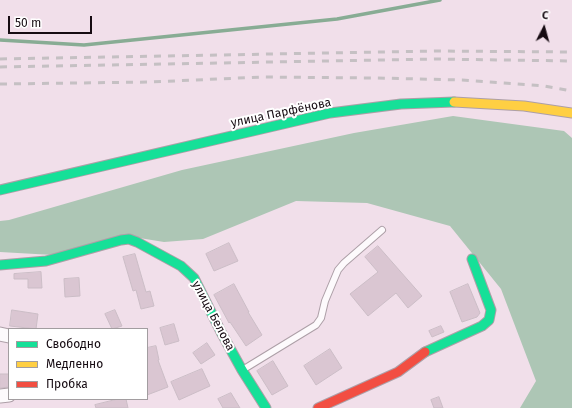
<!DOCTYPE html>
<html>
<head>
<meta charset="utf-8">
<style>
  body { margin:0 }
  #map { position:relative; width:572px; height:408px; overflow:hidden; background:#f1dfea; font-family:"Fira Sans",sans-serif }
  canvas { display:block }
  .legend { position:absolute; left:8px; top:328px; width:140px; height:72px; box-sizing:border-box; background:#fff; border:1px solid #a29da0; margin:0; padding:5px 7px; list-style:none; font-size:12px; color:#160b12 }
  .legend li { display:flex; align-items:center; gap:8px; height:20px }
  .legend b { width:20px; border:1px solid #a29da0 }
  .north { position:absolute; left:524px; top:8px; width:40px; height:40px; -webkit-text-stroke:3px #fff; paint-order:stroke; rotate:6deg; font-size:11px; font-weight:700; line-height:16px; text-align:center; color:#160b12 }
  .north::after { content:''; display:block; margin:auto; width:14px; height:18px; background:#160b12; clip-path:polygon(50% 0,100% 100%,50% 72%,0 100%) }
  .scale { position:absolute; left:8px; top:16px; width:84px; height:18px; box-sizing:border-box; border:2px solid #160b12; border-top:0; padding-left:5px; font-size:12px; line-height:14px; white-space:nowrap; color:#160b12; -webkit-text-stroke:3px #fff; paint-order:stroke }
</style>
</head>
<body>
<div id="map">
<canvas width="572" height="408"></canvas>
<ul class="legend">
<li><b style="height:5px;background:#16e098"></b>Свободно</li>
<li><b style="height:5px;background:#ffcf43"></b>Медленно</li>
<li><b style="height:5px;background:#f24e42"></b>Пробка</li>
</ul>
<div class="north">С</div>
<div class="scale">50 m</div>
</div>
<script>
const context = document.querySelector('canvas').getContext('2d');
context.lineJoin = 'round';
function fillPath(path, color) { context.fillStyle = color; context.fill(path, 'evenodd'); }
function trace(path, color, width, dash) { context.strokeStyle = color; context.lineWidth = width; context.lineCap = dash ? 'butt' : 'round'; context.setLineDash(dash || []); context.stroke(path); }
function drawText(font, color, halo, rows, align = 'center') {
  context.font = font + ' "Fira Sans",sans-serif'; context.lineWidth = 4; context.setLineDash([]); context.textBaseline = 'middle'; context.strokeStyle = halo; context.fillStyle = color; for (const [text, x, y, turn = 0] of rows) {
    context.save(); context.translate(x, y); context.rotate((+turn || 0) * Math.PI / 180); context.textAlign = isNaN(turn) ? turn : align; if (halo) context.strokeText(text, 0, 0); context.fillText(text, 0, 0); context.restore();
  }
}
const forest = new Path2D(`
  M 453,116 L 564,131 L 572,138 L 572,408 L 520,408 L 536,381 L 501,289 L 450,226 L 367,203 L 296,201 L 203,239 L 164,242 L 127,236 L 53,255 L 0,252 L 0,221 L 9,220 L 182,170 L 354,133 Z`);
const stream = new Path2D(`
  M 0,40 L 84,45 L 337,19 L 440,0`);
const building = new Path2D(`
  M 229,243 L 238,261 L 214,271 L 206,254 Z
  M 378,246 L 422,296 L 408,308 L 396,293 L 368,316 L 350,294 L 378,272 L 365,257 Z
  M 135,254 L 146,292 L 150,291 L 154,306 L 141,309 L 136,290 L 133,291 L 123,257 Z
  M 41,272 L 42,288 L 28,288 L 28,279 L 14,279 L 14,274 Z
  M 79,278 L 80,296 L 65,297 L 64,279 Z
  M 234,284 L 249,312 L 248,312 L 262,335 L 246,346 L 230,322 L 229,323 L 214,295 Z
  M 468,284 L 480,313 L 477,317 L 462,322 L 450,292 Z
  M 12,310 L 38,314 L 36,329 L 10,326 Z
  M 115,310 L 122,326 L 112,329 L 105,314 Z
  M 174,324 L 179,341 L 165,345 L 160,328 Z
  M 441,326 L 444,332 L 432,337 L 429,331 Z
  M 207,343 L 215,355 L 201,364 L 193,353 Z
  M 156,346 L 159,360 L 158,360 L 168,387 L 147,395 L 147,348 Z
  M 330,349 L 342,368 L 316,385 L 304,366 Z
  M 273,361 L 288,386 L 272,395 L 257,371 Z
  M 202,369 L 210,386 L 179,400 L 171,382 Z
  M 0,374 L 9,374 L 9,387 L 0,388 Z
  M 231,393 L 240,408 L 223,408 L 218,399 Z
  M 439,397 L 443,408 L 434,408 L 431,400 Z
  M 118,399 L 126,399 L 128,408 L 96,408 L 95,405 Z`);
const lane = new Path2D(`
  M 244,369 L 316,325 L 321,318 L 325,301 L 338,270 L 344,263 L 382,230`);
const street = new Path2D(`
  M 0,334 L 9,336
  M 0,396 L 9,395`);
const fast = new Path2D(`
  M 0,190 L 330,113 L 401,104 L 454,102
  M 0,265 L 46,261 L 121,240 L 129,239 L 137,242 L 181,266 L 194,278 L 221,332 L 242,370 L 266,408
  M 425,352 L 482,326 L 489,320 L 491,310 L 472,259`);
const slow = new Path2D(`
  M 454,102 L 524,106 L 572,113`);
const jam = new Path2D(`
  M 318,408 L 398,372 L 425,352`);
const rail = new Path2D(`
  M 0,59 L 436,51 L 572,52
  M 0,67 L 436,59 L 572,61
  M 0,84 L 150,82 L 263,77 L 377,78 L 462,80 L 544,86 L 572,91`);
const streetNames = [
  ["улица Парфёнова",281,113,-12],
  ["улица Белова",213,316,62]
];
fillPath(forest, '#adc6b5');
trace(stream, '#88ac94', 3.5);
fillPath(building, '#dac6d2');
trace(building, '#cbbdc6', 1);
trace(lane, '#ad9fa7', 8);
trace(street, '#ad9fa7', 15);
trace(fast, '#ad9fa7', 11);
trace(slow, '#ad9fa7', 11);
trace(jam, '#ad9fa7', 11);
trace(lane, '#fdfafc', 6);
trace(street, '#fdfafc', 13);
trace(fast, '#16e098', 9);
trace(slow, '#ffcf43', 9);
trace(jam, '#f24e42', 9);
trace(rail, '#c5c0c3', 3, [7, 7]);
drawText('12px', '#160b12', '#fff', streetNames);
</script>
</body>
</html>
